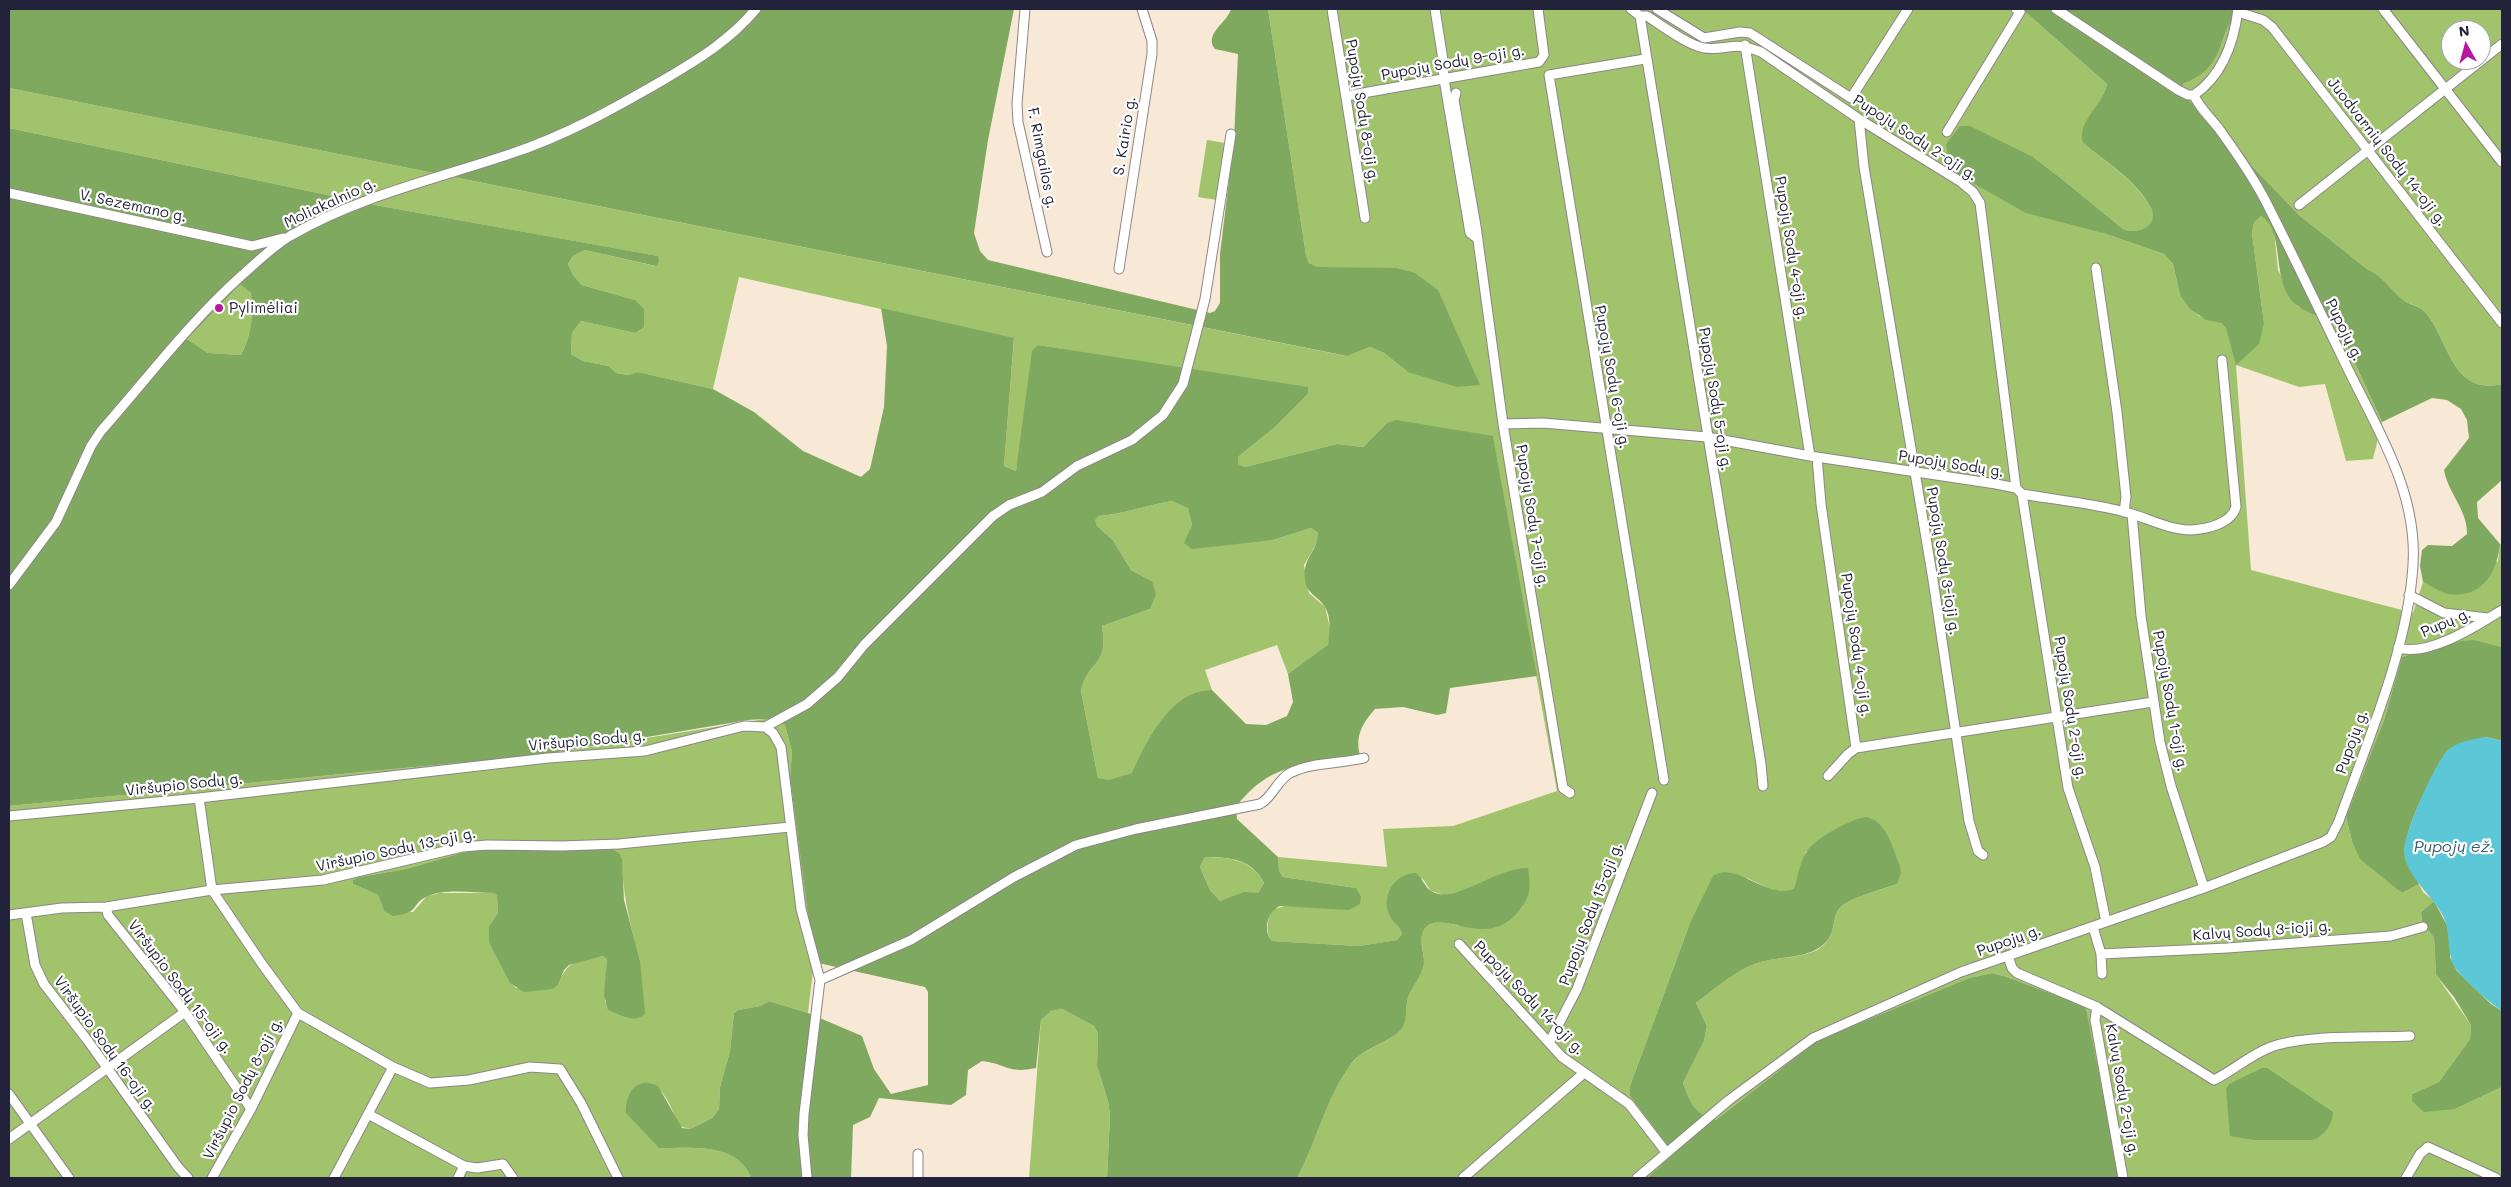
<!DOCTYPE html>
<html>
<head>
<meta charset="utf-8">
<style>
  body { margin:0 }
  #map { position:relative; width:2511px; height:1187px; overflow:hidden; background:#f8e8d6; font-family:Mali,sans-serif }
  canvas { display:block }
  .frame { position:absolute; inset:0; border:10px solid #22223b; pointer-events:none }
  .north { position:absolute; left:2441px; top:20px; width:50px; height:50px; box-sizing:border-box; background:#fff; border:1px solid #a7a7b1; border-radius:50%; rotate:353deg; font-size:14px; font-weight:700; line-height:20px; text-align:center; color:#22223b }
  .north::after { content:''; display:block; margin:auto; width:18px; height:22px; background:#b5179e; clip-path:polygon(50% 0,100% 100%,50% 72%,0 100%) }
</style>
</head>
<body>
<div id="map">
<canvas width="2511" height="1187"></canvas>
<div class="frame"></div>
<div class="north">N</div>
</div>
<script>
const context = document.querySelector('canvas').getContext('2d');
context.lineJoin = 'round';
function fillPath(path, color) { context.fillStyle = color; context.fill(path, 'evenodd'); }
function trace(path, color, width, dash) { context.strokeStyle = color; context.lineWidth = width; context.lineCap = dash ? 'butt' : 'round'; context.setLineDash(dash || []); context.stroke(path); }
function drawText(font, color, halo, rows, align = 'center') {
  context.font = font + ' Mali,sans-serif'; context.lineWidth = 4.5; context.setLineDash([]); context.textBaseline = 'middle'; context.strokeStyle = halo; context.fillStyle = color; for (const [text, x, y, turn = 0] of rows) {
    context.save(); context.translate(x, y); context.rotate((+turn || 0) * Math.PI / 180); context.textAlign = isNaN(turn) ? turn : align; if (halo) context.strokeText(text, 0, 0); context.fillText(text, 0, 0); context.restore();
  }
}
const green = new Path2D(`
  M 1268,9 L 2022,9 L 2107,84 C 2101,109 2080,116 2083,143 C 2106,162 2136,181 2151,208 C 2161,227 2136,235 2123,229 L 2062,179 L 2033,157 L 2103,233 L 2164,254 L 2173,264 L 2180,295 L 2199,316 L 2221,323 L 2226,328 L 2264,323 L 2252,233 L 2254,223 L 2261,216 L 2268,220 L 2274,231 L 2278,270 L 2297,306 L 2337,324 L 2382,422 L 2373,459 L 2346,461 L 2325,384 L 2299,387 L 2236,365 L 2251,570 L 2413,613 L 2423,582 L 2447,593 L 2498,561 L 2500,544 L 2502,546 L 2502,647 L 2475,640 L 2402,657 L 2384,720 L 2346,817 L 2352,841 L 2402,893 L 2419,884 L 2423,892 L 2434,901 L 2421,912 L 2422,921 L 2434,938 L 2436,975 L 2471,1025 L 2470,1039 L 2439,1082 L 2412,1094 L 2455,1109 L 2502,1087 L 2502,1178 L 2119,1178 L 2081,1005 L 2004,976 L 1992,973 L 1969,978 L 1818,1040 L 1716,1120 C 1694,1113 1691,1104 1683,1083 L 1704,1041 L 1707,1026 L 1696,1003 C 1715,989 1738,968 1761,962 C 1778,957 1802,958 1817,950 C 1841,936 1828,916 1843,905 C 1854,897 1884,889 1897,884 L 1806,851 L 1794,888 C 1777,896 1763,885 1747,878 L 1690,923 L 1630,1086 L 1630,1096 L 1675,1155 L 1647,1178 L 1297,1178 C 1317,1141 1326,1096 1353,1062 C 1364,1048 1393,1042 1402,1027 C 1408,1018 1405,1008 1408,998 C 1411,986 1422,975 1424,964 C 1425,953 1418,939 1424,930 C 1433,918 1447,923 1459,926 L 1459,892 L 1444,895 L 1431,891 L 1422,878 L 1400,927 L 1402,934 L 1397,940 L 1359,946 L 1272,941 C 1265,933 1267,916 1274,909 L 1356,888 L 1283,877 L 1279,871 L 1278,857 L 1387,867 L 1383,829 L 1453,826 L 1557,791 L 1493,437 L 1387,423 L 1363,447 L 1337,444 L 1245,467 L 1237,464 L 1238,457 L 1275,427 L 1308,394 L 1164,366 L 1038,345 L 1016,471 L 1004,466 L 1014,339 L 739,277 L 713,389 L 638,372 L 628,375 L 616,373 L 609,366 L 583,361 L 571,354 L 572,333 L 581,321 L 635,333 L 635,300 L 582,285 L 573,275 L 568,264 L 573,256 L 585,250 L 655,266 L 657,256 L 375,205 L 9,128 L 9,88 L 1346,356 L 1370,347 L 1384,353 L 1408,372 L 1318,267 L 1309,263 L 1306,255 Z
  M 2243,9 L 2502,9 L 2502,384 C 2451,396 2449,339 2425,312 C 2420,306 2411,305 2405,301 C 2391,291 2383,275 2367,269 L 2299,215 L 2185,96 L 2182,89 L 2183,84 C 2231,67 2213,32 2243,9 ZM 2451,30 L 2481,30 L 2481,60 L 2451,60 Z
  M 1207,140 L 1225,143 L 1217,200 L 1198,197 Z
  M 240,283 L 251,293 C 253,317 252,333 241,355 L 208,353 L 187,339 Z
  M 1172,501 L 1188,507 L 1192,525 L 1185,543 L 1273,540 L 1311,528 L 1318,533 L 1318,541 L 1304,565 L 1309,593 L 1325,607 L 1330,628 L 1328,646 L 1288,674 L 1277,645 L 1205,670 L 1212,690 C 1171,689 1147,740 1133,773 L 1109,781 L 1098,778 L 1081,691 C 1089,658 1109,668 1102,626 L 1150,609 L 1152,581 L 1131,570 L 1113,540 L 1097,526 L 1094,520 L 1098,516 C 1124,514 1147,505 1172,501 Z
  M 765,719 L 778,721 L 785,725 L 792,752 L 790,777 L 814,962 L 808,1013 L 769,1001 L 760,1006 L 738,1010 L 734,1013 L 730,1051 L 720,1087 L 719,1109 L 713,1117 L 690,1129 L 679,1126 C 673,1111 666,1091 651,1083 L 659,1148 C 691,1148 738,1142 751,1178 L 9,1178 L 9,806 L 540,755 ZM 480,850 L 614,850 C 621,854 622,859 622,866 C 624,901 631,928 640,961 L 605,1003 L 607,958 L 603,956 C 578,962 568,958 558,985 L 516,988 L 510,982 L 489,943 L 489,926 L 498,913 L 497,896 L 494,893 L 440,893 L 427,896 L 413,912 L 384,911 L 378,895 L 353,884 L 359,877 L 406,869 L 461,853 Z
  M 1205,857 C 1230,857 1252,860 1264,883 L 1258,893 L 1244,893 L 1220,901 L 1210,890 L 1200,867 Z
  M 1062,1009 L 1094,1026 L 1098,1033 L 1097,1066 L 1108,1101 L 1110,1116 L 1107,1178 L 1029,1178 L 1041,1020 L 1051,1011 Z`);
const forest = new Path2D(`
  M 9,9 L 1014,9 L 988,140 L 974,233 L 980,251 L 988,260 L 1210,313 L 1215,311 L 1220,303 L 1220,254 L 1234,139 L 1238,54 L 1215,49 C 1203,34 1228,22 1231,9 L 1268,9 L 1306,255 L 1309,263 L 1318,267 L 1396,268 L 1415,273 L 1438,290 L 1480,385 L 1457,387 L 1408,372 L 1384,353 L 1370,347 L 1347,356 L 9,88 Z
  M 2022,9 L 2243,9 C 2213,32 2231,67 2183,84 L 2182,89 L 2185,96 L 2299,215 L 2367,269 C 2383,275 2391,291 2405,301 C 2410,305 2420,306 2425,312 C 2449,339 2451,396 2502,384 L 2502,480 L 2477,502 L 2478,518 L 2500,544 C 2497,573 2482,599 2448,594 C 2440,592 2431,586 2423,582 L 2420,566 L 2422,550 L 2428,545 L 2452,546 L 2467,534 C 2468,511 2448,493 2444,470 L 2469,438 L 2467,420 L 2461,409 L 2447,400 L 2432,398 L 2382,422 L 2337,324 C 2325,318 2308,314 2298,306 C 2269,285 2287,231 2261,216 L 2254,223 L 2252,233 L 2264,323 L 2259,344 L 2236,365 L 2226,328 L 2221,323 L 2206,320 L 2189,308 L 2180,295 L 2173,264 L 2164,254 L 2103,233 L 2026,213 L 1957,174 L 1949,165 L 1946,144 L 1960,126 L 1970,126 L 2033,157 L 2062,179 L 2123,229 C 2136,235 2160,227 2151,208 C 2137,181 2106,162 2083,143 C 2076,122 2103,105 2107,84 Z
  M 9,128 L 375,205 L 658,256 L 659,262 L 656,266 L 585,250 L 573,256 L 568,264 L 573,275 L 582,285 L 635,300 L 644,309 L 644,327 L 635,333 L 581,321 L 572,333 L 571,354 L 583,361 L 609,366 L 616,373 L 628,375 L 638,372 L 713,389 L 754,412 L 803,451 L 861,477 L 870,469 L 884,407 L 887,346 L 881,308 L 1014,338 L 1004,466 L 1016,471 L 1032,351 L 1038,345 L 1308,387 L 1308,394 L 1275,427 L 1238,457 L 1238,464 L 1245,467 L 1337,444 L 1363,447 L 1387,423 L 1396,420 L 1493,436 L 1537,676 L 1450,688 L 1446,713 L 1437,715 L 1403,707 L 1375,709 C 1362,724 1355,736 1360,755 C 1306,768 1274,758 1236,807 L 1237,819 L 1278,857 L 1279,871 L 1283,877 L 1356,888 L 1361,897 L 1360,904 L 1349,910 L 1280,906 C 1268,911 1262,930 1272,941 L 1359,946 L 1397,940 L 1402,934 C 1400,925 1395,925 1391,918 C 1379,898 1394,873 1416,873 C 1422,878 1425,887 1431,891 C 1453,906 1498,866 1528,868 C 1531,890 1531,896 1517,913 C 1484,951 1440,906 1424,930 C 1418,940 1425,954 1424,964 C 1422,976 1411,987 1408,998 C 1405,1008 1408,1019 1402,1028 C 1392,1042 1363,1048 1352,1063 C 1326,1097 1317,1141 1297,1178 L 1107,1178 L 1110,1116 L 1108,1101 L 1097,1066 L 1098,1033 L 1094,1026 L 1062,1009 L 1051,1011 L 1041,1020 L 1036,1068 C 1007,1074 1007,1064 982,1061 L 968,1070 L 966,1095 L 951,1105 L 879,1098 L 870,1117 L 853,1125 L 851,1178 L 751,1178 C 738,1142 691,1148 659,1148 L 626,1113 C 625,1093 637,1075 658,1086 L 682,1128 L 690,1129 L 704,1122 L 713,1117 L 719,1109 L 720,1087 L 730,1051 L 734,1013 L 738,1010 L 760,1006 L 769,1001 L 808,1013 L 862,1036 L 874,1069 L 891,1094 L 928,1085 L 928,992 L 925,987 L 814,962 L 790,777 L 792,752 L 785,725 C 773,718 762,719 748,720 L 540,755 L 9,806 ZM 240,284 L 251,293 C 253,317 252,333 241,355 L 208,353 L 187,339 ZM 1172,501 L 1188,508 L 1192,525 L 1184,543 L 1192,549 L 1273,540 L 1311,528 L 1318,533 C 1318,552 1302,557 1305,580 C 1307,594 1318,596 1325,607 C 1332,619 1329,633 1328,645 L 1288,674 L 1293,702 L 1287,716 L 1266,725 L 1246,724 L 1212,690 C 1171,689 1147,740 1132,773 L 1109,780 L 1098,778 L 1081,691 C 1089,658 1109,668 1102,626 L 1150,609 L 1156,594 L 1152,581 L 1131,570 L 1113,540 L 1097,526 L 1095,520 L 1098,516 C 1124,514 1147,505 1172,501 ZM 1205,857 C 1230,857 1252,859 1264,883 L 1258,893 L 1244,892 L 1220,901 L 1210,890 L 1200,867 Z
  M 2475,640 L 2502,647 L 2502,741 L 2486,737 L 2448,750 C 2434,772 2399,835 2406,860 C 2409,868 2415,876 2419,884 L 2402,893 L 2360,859 L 2352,841 L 2346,817 L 2384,720 L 2402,657 L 2461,641 Z
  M 1866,817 C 1888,822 1892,848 1900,866 L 1901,873 L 1897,884 C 1883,889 1854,897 1843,905 C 1828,916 1841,936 1817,949 C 1802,958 1778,957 1761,962 C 1738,968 1715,989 1696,1003 L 1707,1026 L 1704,1041 L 1683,1083 C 1691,1104 1694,1113 1716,1120 L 1818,1040 L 1969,978 L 1992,973 L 2004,976 L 2082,1005 L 2086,1009 L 2119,1178 L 1647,1178 L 1674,1154 L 1630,1096 L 1630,1086 L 1690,923 L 1713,876 C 1735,860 1768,901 1794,888 C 1798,877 1800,861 1807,851 C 1814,839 1853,818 1866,817 Z
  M 480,850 L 614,850 L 619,853 L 622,859 L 624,900 L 640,961 L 645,1013 C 636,1025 619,1014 608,1010 L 604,995 L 607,959 L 603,956 L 569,965 L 564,970 L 558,985 L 552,989 L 524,992 L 510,983 L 489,943 L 489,926 L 498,913 L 497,896 L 494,893 C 474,893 446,888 428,896 C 410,904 421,913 393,916 L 384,911 L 378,895 L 353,884 L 353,880 L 359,877 L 406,869 L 461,853 Z
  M 2434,901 L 2450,931 L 2450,957 L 2457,971 L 2491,1004 L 2502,1011 L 2502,1087 L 2455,1109 L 2424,1112 L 2412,1101 L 2412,1094 L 2439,1082 L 2470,1039 L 2471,1025 L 2454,997 L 2436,975 L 2434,938 L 2422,921 L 2421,912 Z
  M 2262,1068 L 2267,1068 L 2333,1112 C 2332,1125 2325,1135 2313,1140 L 2254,1140 L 2230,1136 L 2226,1089 L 2229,1084 Z`);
const water = new Path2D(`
  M 2486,737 L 2502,741 L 2502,1011 C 2491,1004 2465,981 2457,970 C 2445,955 2452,934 2443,916 C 2432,894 2407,878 2404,852 C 2403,836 2435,763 2447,751 C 2457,741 2474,739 2486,737 Z`);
const street = new Path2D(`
  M 1025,9 L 1017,104 L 1018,122 L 1047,252
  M 1332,9 L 1365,218
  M 1435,9 L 1443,60 L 1444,79 L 1470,233 L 1478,239
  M 1631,9 L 1640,16 L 1647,16 C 1661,25 1689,46 1704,48 C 1729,51 1733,40 1761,52 L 1859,119 L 1961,182 L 1973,192 L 1980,203 L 2016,488
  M 1657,9 L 1704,38 L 1740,32 L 1750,33 L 1851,98 L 1908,9
  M 2383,9 L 2502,162
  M 2238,12 L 2263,20 L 2272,27 L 2502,323
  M 1640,16 L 1761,764 L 1763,786
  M 1745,45 L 1810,456
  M 1645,59 L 1549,75 L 1664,780
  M 1456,93 L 1454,100 L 1476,226 L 1503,424 L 1563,788 L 1570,793
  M 2194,95 C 2223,75 2234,43 2238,9
  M 1346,96 L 1539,62 L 1544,55 L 1538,9
  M 1859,119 L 1864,167 L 1933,580 L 1969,821 L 1978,851 L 1983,855
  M 1947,132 L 2020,12 L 2016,9
  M 9,193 L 252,246 L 283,238
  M 2299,205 L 2502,44
  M 2096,268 L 2117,412 L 2126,497 L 2124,512
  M 1119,269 L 1152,54 L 1152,41 L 1142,9
  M 1503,424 L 1543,423 L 1707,437 L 1810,456 L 1996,484 L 2016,488 L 2022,494 C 2056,500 2091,503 2125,512 C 2146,517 2168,530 2191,530 C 2207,529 2231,524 2236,507 L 2222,360
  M 1817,457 L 1821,504 L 1856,748
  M 2022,494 L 2068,788 L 2095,867 L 2106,922
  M 2132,514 L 2141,616 L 2160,742 L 2171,786 L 2204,888
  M 9,585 L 56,522 L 91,446 L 101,431 C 147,379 188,324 240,277 C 256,263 272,247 290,236 C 359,196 436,179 510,154 C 565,136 615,108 665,79 C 699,59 730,40 756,9
  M 2409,595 L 2444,613 L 2488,618
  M 2398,648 C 2429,657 2476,626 2502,610
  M 765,727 L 807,704 L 838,677 L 864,645 L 993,516 L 1009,505 L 1042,492 L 1077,466 L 1132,440 L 1163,415 L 1183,384 L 1205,299 L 1231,134
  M 1828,776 L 1848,754 L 1856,748 L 2153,702
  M 199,798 L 212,890 L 262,964 L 298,1013 L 393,1067 L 430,1083 L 469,1080 L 530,1067 L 560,1069 L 581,1103 L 618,1178
  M 9,816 L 199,798 L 548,758 L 645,751 L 744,726 L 765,727 L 773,733 L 781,747 L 801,909 L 820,980 L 804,1114 L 803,1135 L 807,1178
  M 106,907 L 108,915 L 185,1012 L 251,1109
  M 26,913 L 35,965 L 44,984 L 88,1041 L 178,1167 L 188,1178
  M 9,915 L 62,908 L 106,907 L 212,890 L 323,880 L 462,847 L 487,845 L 561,846 L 619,844 L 790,827
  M 2093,927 L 2101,954 L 2102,974
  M 1459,944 L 1562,1057 L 1629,1104 L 1666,1152
  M 2101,954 L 2227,948 L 2391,936 L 2423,927
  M 2008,956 L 2012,968 L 2017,973 L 2097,1007 L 2214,1080 C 2234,1070 2250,1055 2271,1047 C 2306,1034 2372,1038 2410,1036
  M 820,980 L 911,940 L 1014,877 L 1076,845 L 1136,829 L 1260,804 C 1273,797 1277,780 1290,773 C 1312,762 1340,764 1364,758
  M 2097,1007 L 2095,1020 L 2123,1178
  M 1550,1041 L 1577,989 L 1652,793
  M 9,1094 L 69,1178
  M 368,1114 L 464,1166 L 477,1168 L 503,1164 L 513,1178
  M 9,1139 L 185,1012
  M 918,1154 L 918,1178
  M 212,1178 L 251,1109 L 298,1013
  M 334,1178 L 393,1067
  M 458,1178 L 464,1166
  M 1463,1178 L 1584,1073
  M 1637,1178 L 1729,1100 L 1813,1038 L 1961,972 L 2204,888 L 2323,842 L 2331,837 L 2339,821 C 2367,742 2408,649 2413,565 C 2418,490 2375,426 2344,361 C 2318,307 2292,253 2265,200 C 2253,177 2237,154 2222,133 C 2213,119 2200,110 2194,95 L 2188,95 L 2178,90 L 2056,9
  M 2406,1178 L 2420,1154 L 2428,1147 L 2496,1178`);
const markers = [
  [219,308,5,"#b5179e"]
];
const streetNames = [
  ["Pupojų Sodų 9-oji g.",1453,63,-10],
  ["Pupojų Sodų 8-oji g.",1362,111,81],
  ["S. Kairio g.",1125,136,-81],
  ["Pupojų Sodų 2-oji g.",1915,138,33],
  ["Juodvarnių Sodų 14-oji g.",2387,152,52],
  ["F. Rimgailos g.",1042,158,79],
  ["Moliakalnio g.",330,203,-25],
  ["V. Sezemano g.",133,206,12],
  ["Pupojų Sodų 4-oji g.",1791,248,81],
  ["Pupojų g.",2344,330,64],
  ["Pupojų Sodų 6-oji g.",1612,377,80],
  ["Pupojų Sodų 5-oji g.",1715,399,81],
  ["Pupojų Sodų g.",1951,464,9],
  ["Pupojų Sodų 7-oji g.",1532,516,81],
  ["Pupojų Sodų 3-ioji g.",1943,561,81],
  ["Pupų g.",2446,623,-23],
  ["Pupojų Sodų 4-oji g.",1856,645,82],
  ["Pupojų Sodų 1-oji g.",2170,701,80],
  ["Pupojų Sodų 2-oji g.",2070,708,81],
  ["Viršupio Sodų g.",587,741,-5],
  ["Pupojų g.",2352,742,-70],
  ["Viršupio Sodų g.",184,785,-6],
  ["Viršupio Sodų 13-oji g.",396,850,-12],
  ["Pupojų Sodų 15-oji g.",1591,914,-69],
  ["Kalvų Sodų 3-ioji g.",2262,931,-4],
  ["Pupojų g.",2009,941,-19],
  ["Viršupio Sodų 15-oji g.",180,987,53],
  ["Pupojų Sodų 14-oji g.",1529,998,46],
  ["Viršupio Sodų 16-oji g.",105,1044,54],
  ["Viršupio Sodų 8-oji g.",243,1089,-63],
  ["Kalvų Sodų 2-oji g.",2122,1090,80]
];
const poiNames = [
  ["Pylimėliai",229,308]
];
const waterNames = [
  ["Pupojų ež.",2454,847]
];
fillPath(green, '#a0c36c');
fillPath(forest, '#80a960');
fillPath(water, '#5cc7d7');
trace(street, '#8d8588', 11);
trace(street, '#fff', 9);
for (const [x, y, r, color] of markers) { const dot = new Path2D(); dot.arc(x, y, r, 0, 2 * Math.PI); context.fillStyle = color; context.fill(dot); trace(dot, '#fff', 2); }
drawText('15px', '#22223b', '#fff', streetNames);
drawText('15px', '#22223b', '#fff', poiNames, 'left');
drawText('italic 16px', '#365c72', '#fff', waterNames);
</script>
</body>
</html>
